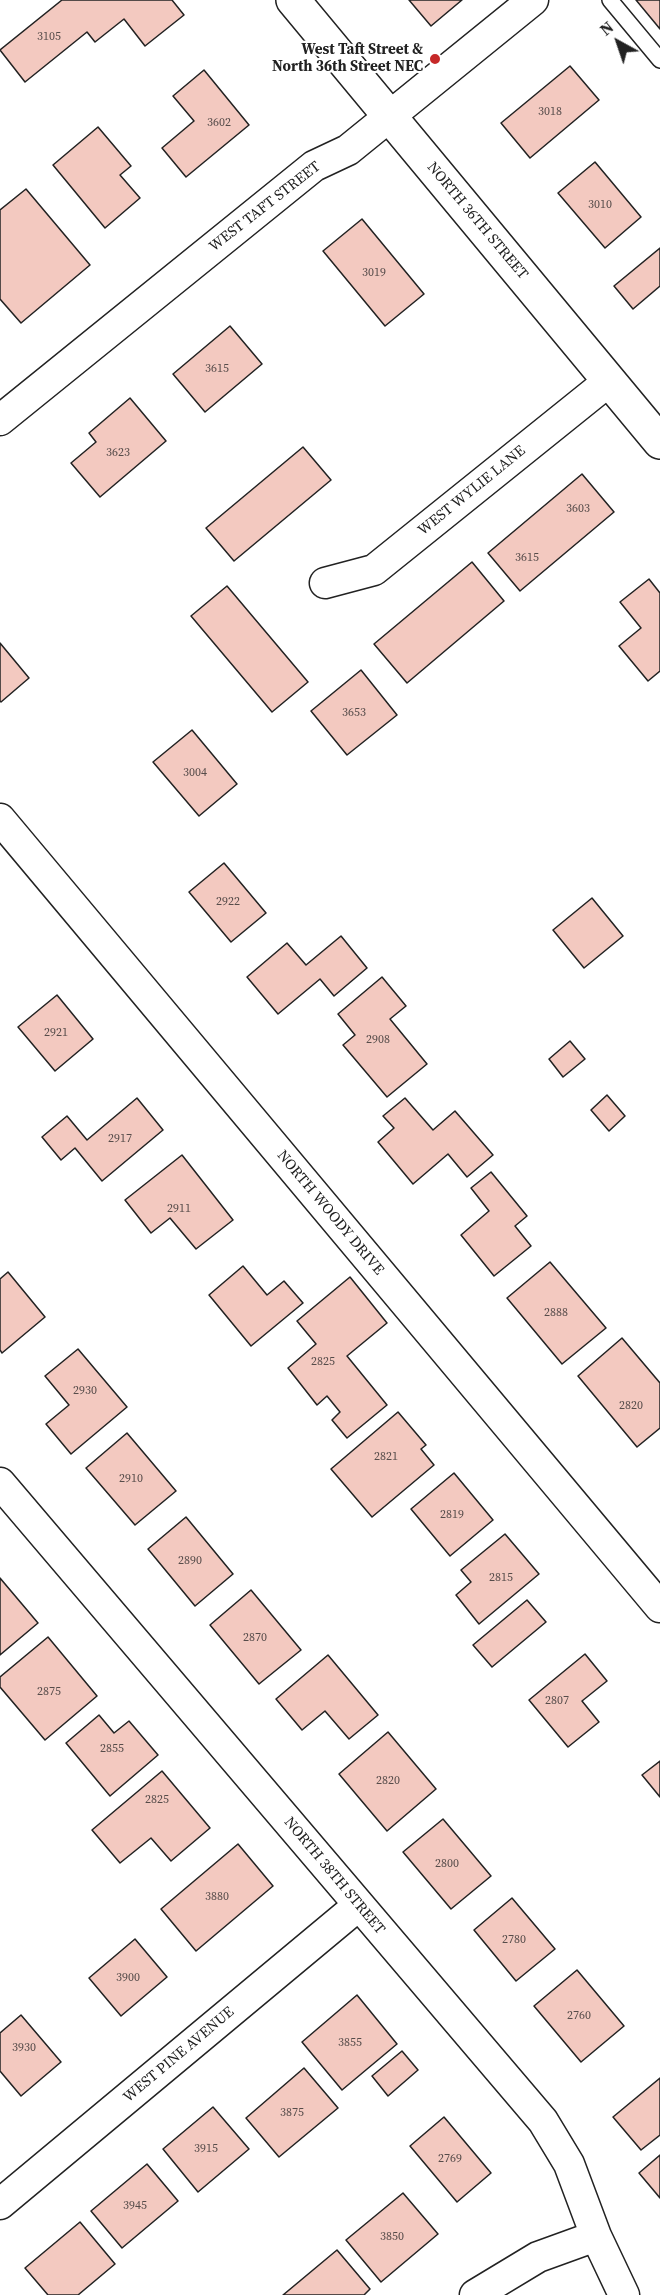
<!DOCTYPE html>
<html>
<head>
<meta charset="utf-8">
<style>
  body { margin:0 }
  #map { position:relative; width:660px; height:2295px; overflow:hidden; background:#fff; font-family:"Source Serif 4",serif }
  canvas { display:block }
  .north { position:absolute; left:588px; top:12px; width:60px; height:60px; -webkit-text-stroke:4px #fff; paint-order:stroke; rotate:320deg; font-size:16px; font-weight:700; line-height:24px; text-align:center; color:#222 }
  .north::after { content:''; display:block; margin:auto; width:21px; height:27px; background:#222; clip-path:polygon(50% 0,100% 100%,50% 72%,0 100%) }
</style>
</head>
<body>
<div id="map">
<canvas width="660" height="2295"></canvas>
<div class="north">N</div>
</div>
<script>
const context = document.querySelector('canvas').getContext('2d');
context.lineJoin = 'round';
function fillPath(path, color) { context.fillStyle = color; context.fill(path, 'evenodd'); }
function trace(path, color, width, dash) { context.strokeStyle = color; context.lineWidth = width; context.lineCap = dash ? 'butt' : 'round'; context.setLineDash(dash || []); context.stroke(path); }
function drawText(font, color, halo, rows, align = 'center') {
  context.font = font + ' "Source Serif 4",serif'; context.lineWidth = 4.5; context.setLineDash([]); context.textBaseline = 'middle'; context.strokeStyle = halo; context.fillStyle = color; for (const [text, x, y, turn = 0] of rows) {
    context.save(); context.translate(x, y); context.rotate((+turn || 0) * Math.PI / 180); context.textAlign = isNaN(turn) ? turn : align; if (halo) context.strokeText(text, 0, 0); context.fillText(text, 0, 0); context.restore();
  }
}
const building = new Path2D(`
  M 62,0 L 172,0 L 184,15 L 145,46 L 124,19 L 95,42 L 87,32 L 25,82 L 0,50 Z
  M 409,0 L 462,0 L 431,26 Z
  M 636,0 L 660,0 L 660,29 Z
  M 570,66 L 599,100 L 530,158 L 501,123 Z
  M 204,70 L 249,125 L 186,177 L 162,148 L 194,121 L 173,96 Z
  M 98,127 L 131,166 L 120,175 L 140,198 L 105,228 L 53,165 Z
  M 595,162 L 641,217 L 605,248 L 558,193 Z
  M 26,189 L 90,265 L 21,323 L 0,299 L 0,210 Z
  M 362,219 L 424,294 L 385,326 L 323,251 Z
  M 660,248 L 660,286 L 633,309 L 614,286 Z
  M 230,326 L 262,364 L 205,412 L 173,374 Z
  M 130,398 L 166,441 L 100,497 L 71,463 L 96,442 L 89,433 Z
  M 303,447 L 331,480 L 234,561 L 206,528 Z
  M 582,474 L 614,512 L 520,591 L 488,553 Z
  M 472,562 L 504,601 L 407,683 L 374,644 Z
  M 649,579 L 660,593 L 660,671 L 648,681 L 619,646 L 641,628 L 620,602 Z
  M 227,586 L 308,682 L 272,712 L 191,616 Z
  M 0,643 L 29,678 L 1,702 L 0,701 Z
  M 361,670 L 397,715 L 347,755 L 311,711 Z
  M 192,730 L 237,784 L 199,816 L 153,762 Z
  M 224,863 L 266,913 L 231,942 L 189,892 Z
  M 592,898 L 623,936 L 584,968 L 553,930 Z
  M 341,936 L 367,968 L 334,996 L 320,979 L 278,1014 L 247,977 L 287,943 L 306,965 Z
  M 382,977 L 406,1006 L 390,1019 L 427,1064 L 387,1097 L 343,1045 L 355,1035 L 338,1014 Z
  M 57,995 L 93,1039 L 55,1071 L 18,1027 Z
  M 570,1041 L 585,1059 L 563,1077 L 549,1059 Z
  M 607,1095 L 625,1116 L 609,1131 L 591,1110 Z
  M 137,1098 L 163,1130 L 102,1181 L 75,1148 L 61,1160 L 42,1137 L 67,1116 L 87,1140 Z
  M 405,1098 L 433,1130 L 455,1111 L 493,1155 L 467,1177 L 448,1154 L 413,1184 L 378,1142 L 394,1128 L 383,1116 Z
  M 182,1155 L 233,1220 L 196,1249 L 170,1218 L 151,1233 L 125,1200 Z
  M 491,1172 L 527,1216 L 515,1226 L 531,1246 L 494,1276 L 461,1235 L 489,1211 L 471,1188 Z
  M 550,1262 L 606,1328 L 562,1364 L 507,1298 Z
  M 243,1266 L 267,1295 L 284,1281 L 303,1303 L 251,1346 L 209,1295 Z
  M 8,1272 L 45,1317 L 2,1353 L 0,1350 L 0,1279 Z
  M 350,1277 L 387,1323 L 347,1356 L 387,1405 L 347,1438 L 332,1420 L 340,1412 L 327,1396 L 317,1405 L 288,1368 L 316,1344 L 297,1321 Z
  M 622,1338 L 660,1383 L 660,1428 L 637,1447 L 578,1376 Z
  M 78,1349 L 127,1407 L 71,1454 L 46,1424 L 69,1405 L 45,1376 Z
  M 398,1412 L 426,1445 L 421,1449 L 434,1465 L 372,1517 L 331,1469 Z
  M 127,1433 L 176,1491 L 135,1525 L 86,1468 Z
  M 454,1473 L 493,1520 L 450,1556 L 411,1509 Z
  M 186,1517 L 233,1574 L 195,1606 L 148,1549 Z
  M 505,1534 L 539,1574 L 479,1624 L 456,1595 L 471,1582 L 461,1570 Z
  M 0,1578 L 38,1623 L 0,1655 Z
  M 251,1590 L 301,1650 L 259,1684 L 210,1625 Z
  M 527,1600 L 546,1622 L 492,1667 L 473,1645 Z
  M 48,1637 L 97,1696 L 45,1740 L 0,1687 L 0,1677 Z
  M 585,1654 L 607,1681 L 582,1701 L 599,1722 L 568,1747 L 529,1700 Z
  M 328,1655 L 378,1715 L 349,1739 L 325,1711 L 302,1730 L 276,1699 Z
  M 99,1715 L 114,1733 L 129,1721 L 158,1755 L 110,1796 L 66,1743 Z
  M 388,1732 L 436,1789 L 387,1831 L 339,1774 Z
  M 660,1761 L 660,1797 L 642,1775 Z
  M 162,1771 L 210,1828 L 171,1861 L 151,1838 L 120,1863 L 92,1830 Z
  M 443,1819 L 491,1876 L 451,1909 L 403,1852 Z
  M 238,1844 L 273,1886 L 196,1951 L 161,1909 Z
  M 512,1898 L 555,1949 L 516,1981 L 474,1930 Z
  M 135,1939 L 167,1977 L 121,2016 L 89,1978 Z
  M 577,1970 L 624,2026 L 581,2062 L 534,2006 Z
  M 357,1995 L 397,2044 L 342,2090 L 302,2042 Z
  M 21,2015 L 61,2062 L 21,2096 L 0,2071 L 0,2033 Z
  M 402,2051 L 418,2070 L 388,2096 L 372,2076 Z
  M 304,2068 L 338,2108 L 279,2157 L 246,2118 Z
  M 660,2078 L 660,2135 L 641,2150 L 613,2117 Z
  M 213,2107 L 249,2149 L 198,2192 L 163,2149 Z
  M 444,2117 L 491,2173 L 457,2202 L 410,2146 Z
  M 660,2155 L 660,2198 L 639,2173 Z
  M 147,2164 L 178,2201 L 122,2248 L 91,2211 Z
  M 403,2193 L 438,2234 L 381,2282 L 346,2240 Z
  M 80,2222 L 115,2264 L 78,2295 L 48,2295 L 25,2268 Z
  M 337,2250 L 370,2289 L 364,2295 L 283,2295 Z`);
const service = new Path2D(`
  M 610,0 L 660,60`);
const minor = new Path2D(`
  M 0,420 L 314,166 L 348,150 L 533,0
  M 325,583 L 374,570 L 609,381
  M 0,819 L 660,1607
  M 0,1483 L 543,2121 L 569,2164 L 596,2236 L 624,2295
  M 0,2204 L 359,1905
  M 475,2295 L 538,2257 L 596,2236`);
const tertiary = new Path2D(`
  M 293,0 L 660,442`);
const markers = [
  [435,59,6,"#c62828"]
];
const numberNames = [
  ["3105",49,37],
  ["3018",550,112],
  ["3602",219,123],
  ["3010",600,205],
  ["3019",374,273],
  ["3615",217,369],
  ["3623",118,453],
  ["3603",578,509],
  ["3615",527,558],
  ["3653",354,713],
  ["3004",195,773],
  ["2922",228,902],
  ["2921",56,1033],
  ["2908",378,1040],
  ["2917",120,1139],
  ["2911",179,1209],
  ["2888",556,1313],
  ["2825",323,1362],
  ["2930",85,1391],
  ["2820",631,1406],
  ["2821",386,1457],
  ["2910",131,1479],
  ["2819",452,1515],
  ["2890",190,1561],
  ["2815",501,1578],
  ["2870",255,1638],
  ["2875",49,1692],
  ["2807",557,1701],
  ["2855",112,1749],
  ["2820",388,1781],
  ["2825",157,1800],
  ["2800",447,1864],
  ["3880",217,1897],
  ["2780",514,1940],
  ["3900",128,1978],
  ["2760",579,2016],
  ["3855",350,2043],
  ["3930",24,2048],
  ["3875",292,2113],
  ["3915",206,2149],
  ["2769",450,2159],
  ["3945",135,2206],
  ["3850",392,2237]
];
const poiNames = [
  ["West Taft Street &",423,50],
  ["North 36th Street NEC",423,67]
];
const streetNames = [
  ["WEST TAFT STREET",265,207,-38],
  ["NORTH 36TH STREET",477,221,50],
  ["WEST WYLIE LANE",472,491,-39],
  ["NORTH WOODY DRIVE",330,1213,50],
  ["NORTH 38TH STREET",334,1876,50],
  ["WEST PINE AVENUE",179,2055,-40]
];
fillPath(building, '#f3c9c0');
trace(building, '#222', 1.5);
trace(service, '#222', 18);
trace(minor, '#222', 33);
trace(tertiary, '#222', 36);
trace(service, '#fff', 15);
trace(minor, '#fff', 30);
trace(tertiary, '#fff', 33);
for (const [x, y, r, color] of markers) { const dot = new Path2D(); dot.arc(x, y, r, 0, 2 * Math.PI); context.fillStyle = color; context.fill(dot); trace(dot, '#fff', 2); }
drawText('12px', '#564c4a', null, numberNames);
drawText('bold 15px', '#222', '#fff', poiNames, 'right');
drawText('15px', '#222', '#fff', streetNames);
</script>
</body>
</html>
